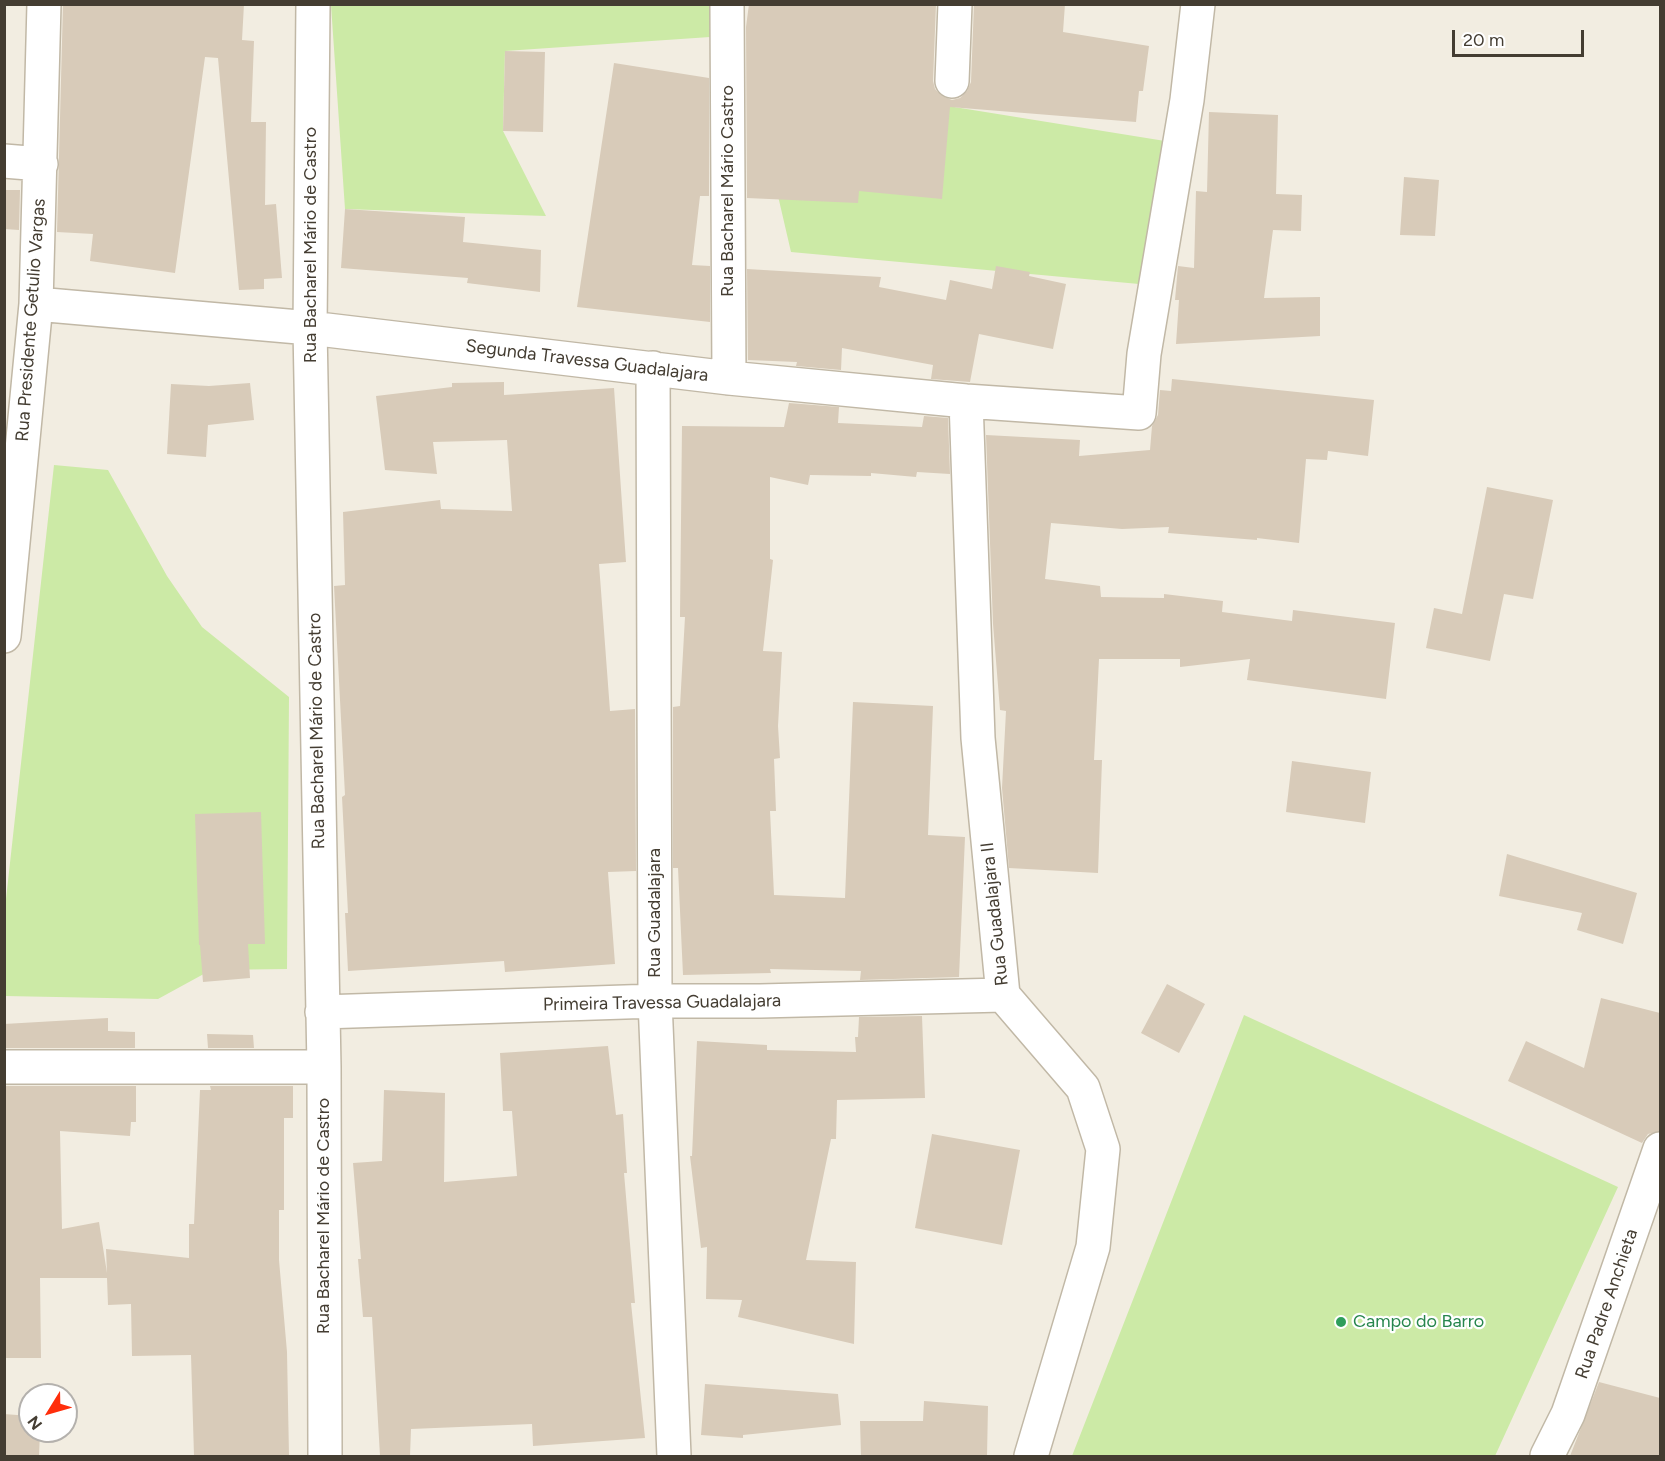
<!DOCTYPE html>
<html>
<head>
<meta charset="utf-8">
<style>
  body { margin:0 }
  #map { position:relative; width:1665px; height:1461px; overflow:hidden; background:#f2ede1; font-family:Figtree,sans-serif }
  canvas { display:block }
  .frame { position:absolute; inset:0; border:6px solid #443d32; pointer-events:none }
  .north { position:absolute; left:18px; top:1383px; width:60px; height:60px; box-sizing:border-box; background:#fff; border:2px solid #b4b1ad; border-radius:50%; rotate:233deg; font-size:16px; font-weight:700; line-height:24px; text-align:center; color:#443d32 }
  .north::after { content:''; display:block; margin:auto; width:21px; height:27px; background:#ff2e0b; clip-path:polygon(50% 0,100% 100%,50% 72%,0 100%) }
  .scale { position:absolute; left:1452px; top:30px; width:132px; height:27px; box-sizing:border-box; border:3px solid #443d32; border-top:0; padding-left:8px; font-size:18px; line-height:21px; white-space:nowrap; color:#443d32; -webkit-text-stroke:4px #fff; paint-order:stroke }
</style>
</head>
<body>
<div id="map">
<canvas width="1665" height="1461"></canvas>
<div class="frame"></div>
<div class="north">N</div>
<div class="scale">20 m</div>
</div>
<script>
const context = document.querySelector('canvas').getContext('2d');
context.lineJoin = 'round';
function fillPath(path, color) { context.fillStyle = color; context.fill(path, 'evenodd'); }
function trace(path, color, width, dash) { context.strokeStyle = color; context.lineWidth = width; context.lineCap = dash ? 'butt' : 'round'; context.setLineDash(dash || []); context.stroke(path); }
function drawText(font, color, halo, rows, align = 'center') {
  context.font = font + ' Figtree,sans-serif'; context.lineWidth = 4.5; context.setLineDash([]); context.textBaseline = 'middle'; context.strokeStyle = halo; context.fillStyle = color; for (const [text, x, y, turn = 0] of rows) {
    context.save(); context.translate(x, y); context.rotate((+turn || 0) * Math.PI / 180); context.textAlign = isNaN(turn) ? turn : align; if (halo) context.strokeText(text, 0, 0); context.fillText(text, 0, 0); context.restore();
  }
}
const green = new Path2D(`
  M 331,5 L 712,5 L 710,37 L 505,51 L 503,131 L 546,216 L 345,209 Z
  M 753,88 L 948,106 L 1165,141 L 1139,284 L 791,252 Z
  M 54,465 L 108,470 L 167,576 L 202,627 L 289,697 L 287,969 L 211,970 L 158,999 L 5,996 L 5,908 Z
  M 1244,1015 L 1618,1187 L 1495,1456 L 1072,1456 Z`);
const building = new Path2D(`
  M 63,4 L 244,4 L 242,40 L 254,41 L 251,122 L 266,122 L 265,205 L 276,204 L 282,278 L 264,279 L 264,289 L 239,290 L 218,58 L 205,57 L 175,273 L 90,261 L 93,234 L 57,232 Z
  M 749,4 L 936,4 L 933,81 L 935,89 L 942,96 L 952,100 L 960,98 L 967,91 L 971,82 L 974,4 L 1065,4 L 1063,32 L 1149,46 L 1143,91 L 1139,91 L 1136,122 L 950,107 L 942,199 L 859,191 L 858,203 L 747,198 L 746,27 Z
  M 505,51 L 545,52 L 543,132 L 503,131 Z
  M 614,63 L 709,78 L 709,196 L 700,196 L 692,265 L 710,266 L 710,322 L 577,307 Z
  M 1209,112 L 1278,115 L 1276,194 L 1302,195 L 1301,231 L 1273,230 L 1264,298 L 1320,297 L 1320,336 L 1176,344 L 1179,300 L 1175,300 L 1178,266 L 1194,268 L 1196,191 L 1207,192 Z
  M 1404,177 L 1439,180 L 1435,236 L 1400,235 Z
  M 4,190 L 20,190 L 19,230 L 4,229 Z
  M 345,209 L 465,217 L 463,242 L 541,250 L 540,292 L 467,283 L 468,278 L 341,268 Z
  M 996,266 L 1030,272 L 1029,276 L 1066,284 L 1053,349 L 979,334 L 970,382 L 931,379 L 933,365 L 842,348 L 841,370 L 796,366 L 797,362 L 748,360 L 747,269 L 881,277 L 879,287 L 946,300 L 950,280 L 992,289 Z
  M 1172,379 L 1374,400 L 1368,456 L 1328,451 L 1327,460 L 1306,459 L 1299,543 L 1257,538 L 1257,540 L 1168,533 L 1169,527 L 1122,529 L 1051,523 L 1045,579 L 1100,586 L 1101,597 L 1164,598 L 1164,594 L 1223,601 L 1222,612 L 1292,621 L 1293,610 L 1395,623 L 1386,699 L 1247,680 L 1250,659 L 1180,667 L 1180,659 L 1099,659 L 1094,760 L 1102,760 L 1098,873 L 1009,868 L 1002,788 L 1006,711 L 1000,710 L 993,624 L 986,435 L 1080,440 L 1079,456 L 1150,450 L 1152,426 L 1158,415 L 1160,390 L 1171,391 Z
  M 504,382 L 504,395 L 614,388 L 626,562 L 599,564 L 610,711 L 635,709 L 636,871 L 608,872 L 615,964 L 505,972 L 504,961 L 348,971 L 345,913 L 348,913 L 342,797 L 345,795 L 334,586 L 345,585 L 343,512 L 440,500 L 441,509 L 512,511 L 507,440 L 433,442 L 437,474 L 385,470 L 376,396 L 452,387 L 452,383 Z
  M 250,383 L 254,420 L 208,425 L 206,457 L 167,454 L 171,384 L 209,386 Z
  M 789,403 L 839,407 L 838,423 L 922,427 L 924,416 L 948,418 L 950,474 L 917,472 L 916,477 L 871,473 L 871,476 L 810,475 L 808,485 L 770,477 L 770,559 L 773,560 L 763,651 L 782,652 L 778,726 L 780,758 L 774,759 L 776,811 L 770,811 L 774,895 L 845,898 L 853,702 L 933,706 L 928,835 L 965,837 L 959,977 L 860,980 L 861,971 L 770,969 L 771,973 L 683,975 L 678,868 L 673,868 L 673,707 L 680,706 L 685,617 L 680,617 L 682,426 L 784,427 Z
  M 1487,487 L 1553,500 L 1533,599 L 1504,594 L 1490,661 L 1426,648 L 1434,608 L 1462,614 Z
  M 1292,761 L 1371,772 L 1365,823 L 1286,812 Z
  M 261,812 L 265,944 L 248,944 L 250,978 L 203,982 L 200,945 L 199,945 L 195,814 Z
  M 1507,854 L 1637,893 L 1623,944 L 1577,930 L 1582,913 L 1499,896 Z
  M 1167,984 L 1205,1004 L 1179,1053 L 1141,1033 Z
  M 1601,998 L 1660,1013 L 1660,1131 L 1648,1134 L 1642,1143 L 1508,1081 L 1526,1041 L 1584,1068 Z
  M 922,1016 L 925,1098 L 837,1100 L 836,1139 L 831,1139 L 806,1260 L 856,1262 L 854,1344 L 738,1317 L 742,1300 L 706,1299 L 707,1247 L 701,1248 L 690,1156 L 692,1156 L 697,1041 L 767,1045 L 767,1050 L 856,1052 L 855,1037 L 858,1037 L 859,1017 Z
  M 108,1018 L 108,1031 L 135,1032 L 135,1048 L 4,1048 L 4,1024 Z
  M 207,1034 L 253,1035 L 254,1048 L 208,1048 Z
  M 608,1046 L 616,1115 L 623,1114 L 627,1173 L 624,1173 L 635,1303 L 631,1303 L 645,1438 L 533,1446 L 532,1424 L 411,1429 L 410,1456 L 380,1456 L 372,1317 L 363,1317 L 358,1259 L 361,1259 L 353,1163 L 382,1161 L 384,1090 L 445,1093 L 444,1182 L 517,1176 L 512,1111 L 503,1111 L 500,1053 Z
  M 4,1086 L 136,1086 L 136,1122 L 131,1122 L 130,1136 L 60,1131 L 62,1229 L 99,1222 L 107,1273 L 106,1249 L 189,1258 L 189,1224 L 194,1224 L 200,1090 L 211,1090 L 210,1086 L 293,1086 L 293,1118 L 284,1118 L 284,1210 L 279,1210 L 279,1260 L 287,1352 L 289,1456 L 194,1456 L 191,1355 L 132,1356 L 131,1304 L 108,1305 L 107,1278 L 40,1278 L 41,1358 L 4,1358 Z
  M 932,1134 L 1020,1150 L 1002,1245 L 915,1228 Z
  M 1599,1382 L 1660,1398 L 1660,1456 L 1570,1456 Z
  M 705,1384 L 838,1394 L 841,1425 L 743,1435 L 743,1438 L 701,1435 Z
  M 924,1401 L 988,1406 L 987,1456 L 861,1456 L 860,1421 L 923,1421 Z
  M 4,1414 L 30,1416 L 30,1431 L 40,1431 L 39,1456 L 4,1456 Z`);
const minor = new Path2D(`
  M 313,4 L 310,328 L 324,1067 L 325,1456
  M 727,4 L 729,378
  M 952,81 L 955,4
  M 4,161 L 41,164
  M 36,304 L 310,328 L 729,378 L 966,401 L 1139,413 L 1144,354 L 1187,100 L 1198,4
  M 653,368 L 655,1001 L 674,1456
  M 966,401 L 978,738 L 1003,995 L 1083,1088 L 1103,1149 L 1093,1247 L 1031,1456
  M 4,636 L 36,304 L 44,4
  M 322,1012 L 655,1001 L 760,1001 L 1003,995
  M 4,1067 L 324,1067
  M 1547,1456 L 1568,1414 L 1660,1149`);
const markers = [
  [1341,1322,6,"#2e9e5b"]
];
const streetNames = [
  ["Rua Bacharel Mário Castro",728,191,-90],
  ["Rua Bacharel Mário de Castro",311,245,-90],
  ["Rua Presidente Getulio Vargas",31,320,-86],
  ["Segunda Travessa Guadalajara",587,361,7],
  ["Rua Bacharel Mário de Castro",317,731,-91],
  ["Rua Guadalajara",655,913,-90],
  ["Rua Guadalajara II",995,914,-96],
  ["Primeira Travessa Guadalajara",662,1003,-1],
  ["Rua Bacharel Mário de Castro",324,1216,-90],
  ["Rua Padre Anchieta",1607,1304,-71]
];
const leisureNames = [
  ["Campo do Barro",1353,1322]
];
fillPath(green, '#cceaa6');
fillPath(building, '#d8cbb9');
trace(minor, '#c1b8a6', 36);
trace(minor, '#fff', 33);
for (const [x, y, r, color] of markers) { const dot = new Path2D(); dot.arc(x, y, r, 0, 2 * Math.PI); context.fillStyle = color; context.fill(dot); trace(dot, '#fff', 2); }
drawText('18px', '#443d32', '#fff', streetNames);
drawText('18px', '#27864d', '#fff', leisureNames, 'left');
</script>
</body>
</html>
